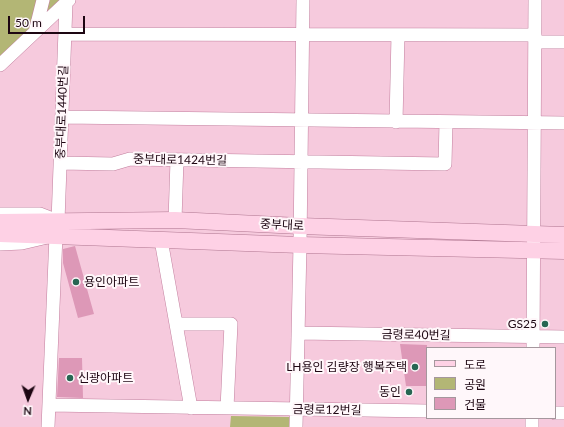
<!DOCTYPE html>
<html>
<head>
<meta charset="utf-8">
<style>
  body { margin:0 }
  #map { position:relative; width:564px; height:427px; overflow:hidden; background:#f6cadd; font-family:Lato,"Noto Sans KR",sans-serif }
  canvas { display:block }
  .legend { position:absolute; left:426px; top:347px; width:130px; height:72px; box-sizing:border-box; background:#fff7fa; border:1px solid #a5979d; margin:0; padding:5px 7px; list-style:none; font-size:12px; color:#1d0612 }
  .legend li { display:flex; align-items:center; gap:8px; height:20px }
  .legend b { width:20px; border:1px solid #a5979d }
  .north { position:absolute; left:8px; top:379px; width:40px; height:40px; -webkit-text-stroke:3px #fff7fa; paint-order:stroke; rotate:182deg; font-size:11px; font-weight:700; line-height:16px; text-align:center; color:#1d0612 }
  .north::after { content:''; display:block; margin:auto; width:14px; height:18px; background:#1d0612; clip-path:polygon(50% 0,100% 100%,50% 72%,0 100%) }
  .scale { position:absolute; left:8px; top:16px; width:77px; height:18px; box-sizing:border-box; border:2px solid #1d0612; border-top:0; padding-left:5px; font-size:12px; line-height:14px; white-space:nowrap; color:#1d0612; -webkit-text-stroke:3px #fff7fa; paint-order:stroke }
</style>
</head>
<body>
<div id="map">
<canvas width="564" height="427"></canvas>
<ul class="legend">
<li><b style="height:5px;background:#fed1e5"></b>도로</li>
<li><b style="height:11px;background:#b3b675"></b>공원</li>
<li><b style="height:11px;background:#dd98b7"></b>건물</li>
</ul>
<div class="north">N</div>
<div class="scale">50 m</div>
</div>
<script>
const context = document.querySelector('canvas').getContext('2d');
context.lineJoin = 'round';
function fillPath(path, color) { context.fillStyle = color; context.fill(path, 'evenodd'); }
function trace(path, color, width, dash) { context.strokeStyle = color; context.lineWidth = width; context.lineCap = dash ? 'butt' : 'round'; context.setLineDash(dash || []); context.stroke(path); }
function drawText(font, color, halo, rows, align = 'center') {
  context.font = font + ' Lato,"Noto Sans KR",sans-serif'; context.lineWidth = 4; context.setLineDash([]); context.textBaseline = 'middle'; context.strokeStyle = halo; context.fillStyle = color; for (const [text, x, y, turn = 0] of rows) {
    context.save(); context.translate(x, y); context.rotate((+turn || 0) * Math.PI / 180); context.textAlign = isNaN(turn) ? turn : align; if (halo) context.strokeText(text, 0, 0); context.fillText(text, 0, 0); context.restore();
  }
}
const green = new Path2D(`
  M 0,0 L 69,0 L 0,64 Z
  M 231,416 L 291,417 L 290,427 L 230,427 Z`);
const building = new Path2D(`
  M 75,246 L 94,314 L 78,318 L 63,263 L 63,249 Z
  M 400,344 L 427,345 L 427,386 L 406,386 Z
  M 59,358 L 82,358 L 83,398 L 57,397 Z`);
const minor = new Path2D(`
  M 35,32 L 43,0
  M 65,34 L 535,35
  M 535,42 L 564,42
  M 0,65 L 69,0
  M 62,117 L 564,123
  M 396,122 L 398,35
  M 61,163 L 113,164 L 130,159 L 445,164 L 446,122
  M 0,214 L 40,214 L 58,221 L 66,3
  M 175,220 L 177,160
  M 161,240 L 191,408
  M 0,244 L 22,243 L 56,235 L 48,427
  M 177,324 L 231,324 L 227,408
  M 298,333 L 564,337
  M 533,348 L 535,0
  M 49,405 L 427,411
  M 555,413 L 564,413
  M 296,427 L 300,245 L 303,0
  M 532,427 L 532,418`);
const major = new Path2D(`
  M 0,222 L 175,220 L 300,226 L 564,235
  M 0,234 L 300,245 L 564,251`);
const markers = [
  [76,282,4,"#276653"],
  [545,324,4,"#276653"],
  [415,367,4,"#276653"],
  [70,378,4,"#276653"],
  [409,392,4,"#276653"]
];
const streetNames = [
  ["중부대로1440번길",62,112,-88],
  ["중부대로1424번길",180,160,1],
  ["중부대로",282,225,3],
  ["금령로40번길",416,335,1],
  ["금령로12번길",327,410,1]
];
const poiNames = [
  ["용인아파트",84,282,"left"],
  ["GS25",537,324],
  ["LH용인 김량장 행복주택",407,367],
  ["신광아파트",78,378,"left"],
  ["동인",401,392]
];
fillPath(green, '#b3b675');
fillPath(building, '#dd98b7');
trace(minor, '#c27f9e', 14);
trace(major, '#af7690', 17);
trace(minor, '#fff', 13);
trace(major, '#fed1e5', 16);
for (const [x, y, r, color] of markers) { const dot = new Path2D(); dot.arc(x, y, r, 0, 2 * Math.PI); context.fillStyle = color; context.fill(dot); trace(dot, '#fff7fa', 1.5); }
drawText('12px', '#1d0612', '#fff7fa', streetNames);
drawText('12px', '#1d0612', '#fff7fa', poiNames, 'right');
</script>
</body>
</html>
